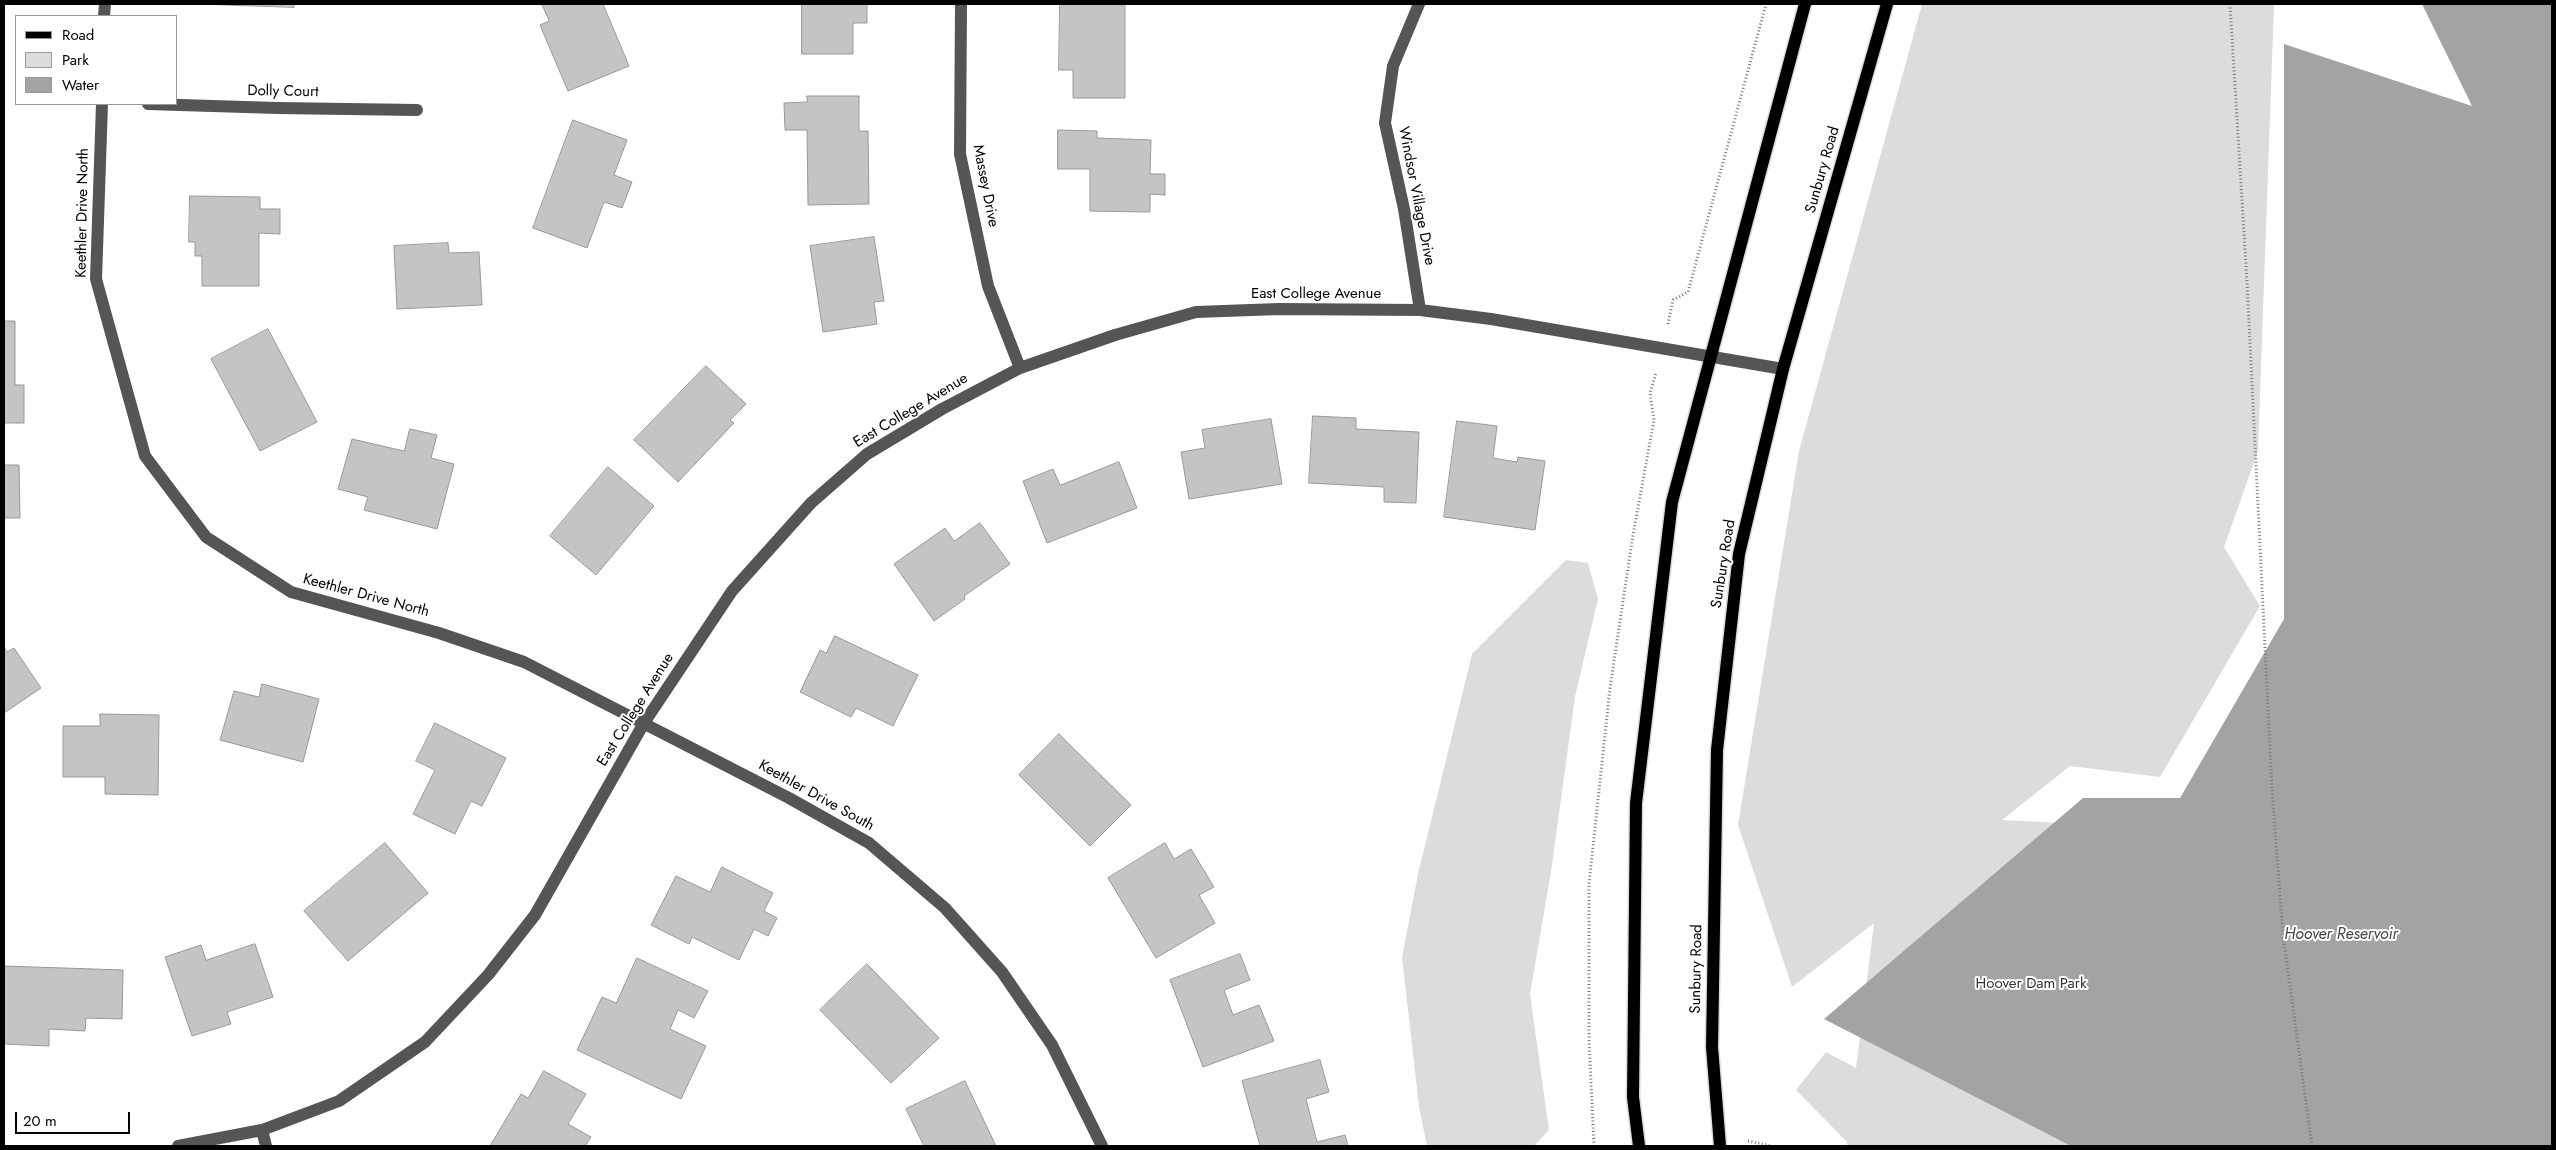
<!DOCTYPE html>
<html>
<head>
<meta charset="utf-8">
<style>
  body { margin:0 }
  #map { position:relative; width:2556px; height:1150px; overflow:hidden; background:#fff; font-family:Jost,sans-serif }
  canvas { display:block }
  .frame { position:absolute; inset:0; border:5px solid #000; pointer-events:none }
  .legend { position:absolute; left:15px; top:15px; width:162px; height:90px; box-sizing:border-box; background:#fff; border:1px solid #999; margin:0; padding:6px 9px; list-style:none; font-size:15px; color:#000 }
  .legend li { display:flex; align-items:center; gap:10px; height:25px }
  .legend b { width:25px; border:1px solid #999 }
  .scale { position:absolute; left:15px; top:1112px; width:115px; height:22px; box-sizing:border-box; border:2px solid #000; border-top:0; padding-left:6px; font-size:15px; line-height:18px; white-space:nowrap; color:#000; -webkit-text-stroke:4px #fff; paint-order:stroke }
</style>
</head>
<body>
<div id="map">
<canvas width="2556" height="1150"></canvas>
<div class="frame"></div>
<ul class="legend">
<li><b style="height:6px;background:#000"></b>Road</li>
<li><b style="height:14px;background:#dcdcdc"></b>Park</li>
<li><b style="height:14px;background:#a3a3a3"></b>Water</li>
</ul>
<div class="scale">20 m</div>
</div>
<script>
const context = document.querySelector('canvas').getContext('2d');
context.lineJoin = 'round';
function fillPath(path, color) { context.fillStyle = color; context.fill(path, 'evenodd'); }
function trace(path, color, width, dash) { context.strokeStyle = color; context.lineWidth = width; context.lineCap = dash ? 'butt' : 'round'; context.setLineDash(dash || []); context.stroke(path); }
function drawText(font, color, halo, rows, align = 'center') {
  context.font = font + ' Jost,sans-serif'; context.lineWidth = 4; context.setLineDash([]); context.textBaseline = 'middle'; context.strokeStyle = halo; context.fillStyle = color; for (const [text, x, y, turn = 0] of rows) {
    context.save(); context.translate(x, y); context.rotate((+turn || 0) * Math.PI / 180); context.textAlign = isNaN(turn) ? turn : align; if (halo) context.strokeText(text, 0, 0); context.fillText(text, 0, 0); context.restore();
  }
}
const green = new Path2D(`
  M 1922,4 L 2276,4 L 2274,5 L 2258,451 L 2224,547 L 2260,606 L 2160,777 L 2070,766 L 2002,820 L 2552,847 L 2552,1146 L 1847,1146 L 1847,1142 L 1796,1090 L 1826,1052 L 1856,1068 L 1874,923 L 1792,987 L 1738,825 L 1799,451 Z
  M 1566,560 L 1588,563 L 1598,599 L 1575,697 L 1551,872 L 1530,994 L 1549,1130 L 1534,1146 L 1427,1146 L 1419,1107 L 1402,957 L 1418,874 L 1472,654 Z`);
const water = new Path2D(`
  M 2422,4 L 2552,4 L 2552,1146 L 2071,1146 L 1824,1019 L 2083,798 L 2180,798 L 2284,619 L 2284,44 L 2472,106 Z`);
const building = new Path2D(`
  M 199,4 L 294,4 L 294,7 Z
  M 542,4 L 603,4 L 629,66 L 568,91 L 540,25 L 549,21 Z
  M 802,4 L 867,4 L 867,23 L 853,23 L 853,54 L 802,54 Z
  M 1060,4 L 1125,4 L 1125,98 L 1073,98 L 1073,70 L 1059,70 Z
  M 807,96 L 859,96 L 859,131 L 868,131 L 869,204 L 808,205 L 807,130 L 785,130 L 784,103 L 807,102 Z
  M 573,120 L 627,140 L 614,175 L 632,182 L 622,208 L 604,202 L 587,248 L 533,228 Z
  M 1058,130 L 1097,131 L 1097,138 L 1151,140 L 1150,174 L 1165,174 L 1165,195 L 1150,194 L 1150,212 L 1090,211 L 1090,169 L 1058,169 Z
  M 190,196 L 260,197 L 260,209 L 280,209 L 280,234 L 259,233 L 259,286 L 202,286 L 202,256 L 195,256 L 195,242 L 189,242 Z
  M 874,237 L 884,301 L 874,302 L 877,324 L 823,332 L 810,246 Z
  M 448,243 L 449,253 L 479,252 L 482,305 L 397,309 L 394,246 Z
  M 4,321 L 15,321 L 15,385 L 24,385 L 24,423 L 4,423 Z
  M 268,329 L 317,422 L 260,451 L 211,359 Z
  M 706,366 L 746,404 L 730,420 L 734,423 L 678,482 L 634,440 Z
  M 1313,416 L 1356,418 L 1356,429 L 1419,432 L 1416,503 L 1384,502 L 1384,487 L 1309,483 Z
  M 1271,419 L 1282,484 L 1189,499 L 1181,452 L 1205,448 L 1202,430 Z
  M 1457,421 L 1497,426 L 1493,458 L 1517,462 L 1518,457 L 1545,461 L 1535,530 L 1444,517 Z
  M 410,429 L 437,435 L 431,458 L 454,464 L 437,529 L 364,510 L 368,497 L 338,489 L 352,439 L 404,451 Z
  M 1119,462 L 1137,508 L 1047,543 L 1023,481 L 1053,469 L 1060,485 Z
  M 4,465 L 19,465 L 20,518 L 4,518 Z
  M 608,467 L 654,506 L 596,575 L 550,536 Z
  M 980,523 L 1010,564 L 964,596 L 965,599 L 934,621 L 894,564 L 945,528 L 954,541 Z
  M 835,636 L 918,675 L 893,726 L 856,708 L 851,717 L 800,692 L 820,650 L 826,653 Z
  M 4,647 L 7,652 L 14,648 L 41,688 L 4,713 Z
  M 262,684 L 319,699 L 303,762 L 220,740 L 234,691 L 259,697 Z
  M 100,714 L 159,715 L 158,795 L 105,794 L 105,777 L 63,777 L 63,726 L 100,726 Z
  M 435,723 L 506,758 L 482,806 L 471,801 L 455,834 L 413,814 L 435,770 L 416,761 Z
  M 1059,734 L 1131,805 L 1090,846 L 1019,775 Z
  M 385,843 L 428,893 L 348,961 L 304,911 Z
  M 1165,843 L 1174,859 L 1191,849 L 1214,887 L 1199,895 L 1215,923 L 1156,958 L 1108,878 Z
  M 722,867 L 773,893 L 764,911 L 777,918 L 768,936 L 754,929 L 739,960 L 692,937 L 689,944 L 651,925 L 676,876 L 710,892 Z
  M 255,944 L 273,997 L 227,1012 L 231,1024 L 192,1036 L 165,957 L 201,945 L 206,960 Z
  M 1240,954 L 1250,980 L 1224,990 L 1233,1015 L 1259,1005 L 1274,1041 L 1203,1067 L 1170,980 Z
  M 637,958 L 708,991 L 694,1018 L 678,1010 L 670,1029 L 706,1046 L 681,1099 L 577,1050 L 602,997 L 616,1003 Z
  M 867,964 L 939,1038 L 891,1083 L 820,1010 Z
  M 4,966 L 123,970 L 122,1019 L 86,1018 L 85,1031 L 49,1029 L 49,1046 L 4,1044 Z
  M 1320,1060 L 1329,1092 L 1306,1099 L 1317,1142 L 1345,1135 L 1348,1146 L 1260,1146 L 1242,1081 Z
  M 544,1071 L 586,1094 L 568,1124 L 591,1137 L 585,1146 L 490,1146 L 521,1094 L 528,1098 Z
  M 965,1081 L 996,1146 L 924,1146 L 906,1109 Z`);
const path = new Path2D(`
  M 2230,4 L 2247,282 L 2272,790 L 2283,935 L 2312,1146
  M 1668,324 L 1673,300 L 1688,292 L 1766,4
  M 1748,1141 L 1772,1146
  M 1594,1146 L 1589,1040 L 1589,884 L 1610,688 L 1633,535 L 1654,420 L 1650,393 L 1656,373`);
const minor = new Path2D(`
  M 961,4 L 960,154 L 988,286 L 1020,368
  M 1419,4 L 1393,66 L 1385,123 L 1404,209 L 1420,310
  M 104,16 L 105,4
  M 102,104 L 96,279 L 145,456 L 206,537 L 291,592 L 439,633 L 524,662 L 789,798 L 869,843 L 945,908 L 1002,972 L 1052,1045 L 1102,1146
  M 148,104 L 277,108 L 417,110
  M 262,1130 L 266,1146
  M 178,1146 L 262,1130 L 339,1101 L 425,1042 L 488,975 L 535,915 L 644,723 L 732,591 L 811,503 L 867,454 L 942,409 L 1020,368 L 1115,335 L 1196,312 L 1279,309 L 1420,310 L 1491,319 L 1783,369`);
const major = new Path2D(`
  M 1639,1146 L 1633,1097 L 1636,803 L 1672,502 L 1805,4
  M 1720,1146 L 1712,1047 L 1717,750 L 1739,554 L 1783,369 L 1887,4`);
const streetNames = [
  ["Dolly Court",283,92,1],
  ["Sunbury Road",1823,170,-74],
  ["Massey Drive",985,186,79],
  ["Windsor Village Drive",1416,196,79],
  ["Keethler Drive North",83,213,-89],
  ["East College Avenue",1316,294],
  ["East College Avenue",911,411,-31],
  ["Sunbury Road",1724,564,-81],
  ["Keethler Drive North",366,596,15],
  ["East College Avenue",636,710,-58],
  ["Keethler Drive South",816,796,29],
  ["Sunbury Road",1697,969,-89]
];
const parkNames = [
  ["Hoover Dam Park",2031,984]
];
const waterNames = [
  ["Hoover Reservoir",2341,935]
];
fillPath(green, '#dcdcdc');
fillPath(water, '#a3a3a3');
fillPath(building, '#c4c4c4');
trace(building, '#999', 1);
trace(major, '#dbdbdb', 15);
trace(path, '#777', 3, [1, 2.5]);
trace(minor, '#555', 12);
trace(major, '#000', 12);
drawText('15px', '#000', '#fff', streetNames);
drawText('15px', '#333', '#fff', parkNames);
drawText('italic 16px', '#444', '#fff', waterNames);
</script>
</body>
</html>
